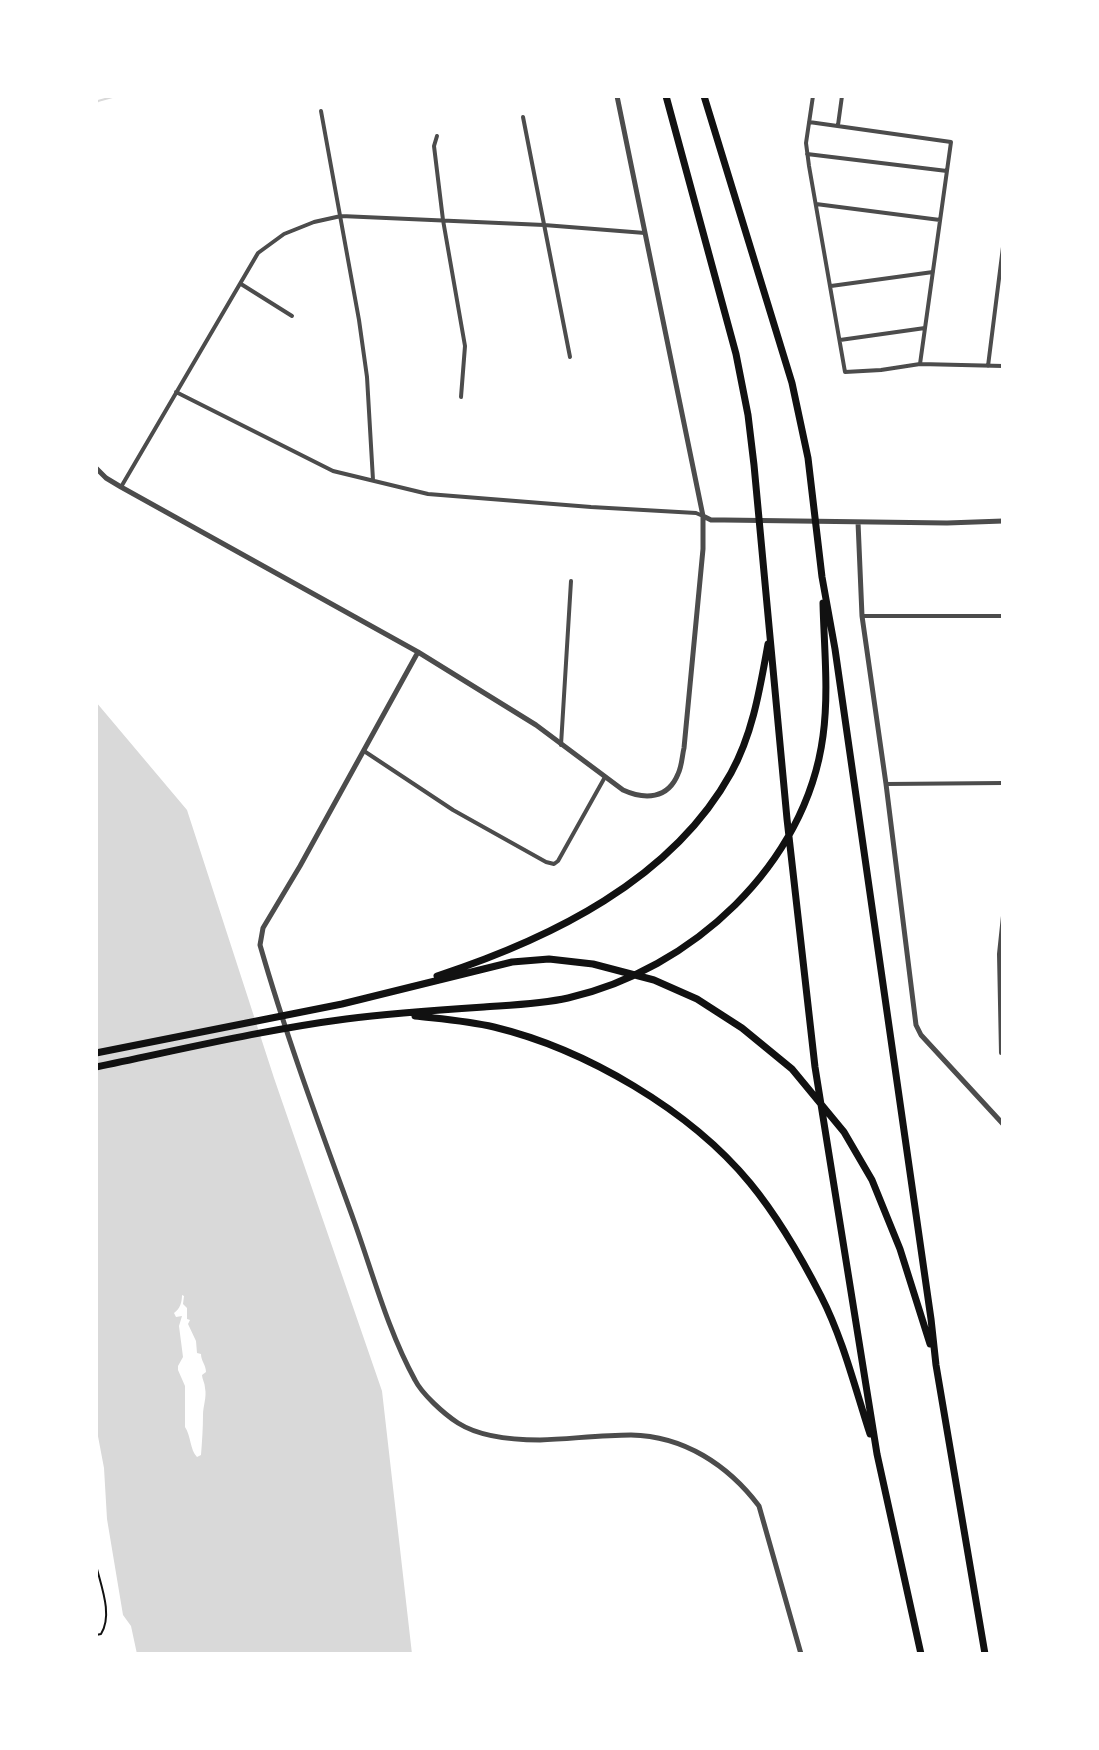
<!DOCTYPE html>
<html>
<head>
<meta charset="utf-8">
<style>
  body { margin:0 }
  #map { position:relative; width:1099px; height:1750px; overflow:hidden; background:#fff; font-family:Montserrat,sans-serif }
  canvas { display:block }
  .frame { position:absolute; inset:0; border:98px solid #fff; pointer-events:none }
</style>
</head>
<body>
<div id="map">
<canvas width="1099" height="1750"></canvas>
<div class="frame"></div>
</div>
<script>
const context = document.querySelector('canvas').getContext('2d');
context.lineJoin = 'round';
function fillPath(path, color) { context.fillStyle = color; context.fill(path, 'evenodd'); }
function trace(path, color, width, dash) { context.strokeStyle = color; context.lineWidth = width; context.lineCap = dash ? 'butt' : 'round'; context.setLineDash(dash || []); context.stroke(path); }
const water = new Path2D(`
  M 96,702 L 187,810 L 274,1078 L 382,1391 L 412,1654 L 137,1654 L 131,1626 L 123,1615 L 107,1519 L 104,1468 L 97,1431 ZM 182,1295 L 184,1296 L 183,1304 L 187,1308 L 187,1319 L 190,1320 L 188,1324 L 196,1341 L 197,1353 L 201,1354 C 201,1361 206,1365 206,1372 L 202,1375 C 202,1379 205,1383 205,1388 C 207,1397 203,1406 203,1415 C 203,1428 202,1442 201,1455 L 197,1457 C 190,1450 191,1436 185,1427 L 185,1386 L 178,1370 L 178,1366 L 183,1357 L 179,1326 L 182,1316 L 176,1317 L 174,1313 C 180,1309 182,1302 182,1295 Z`);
const stream = new Path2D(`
  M 96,104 L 98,101 L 116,96`);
const path = new Path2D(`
  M 96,1565 C 101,1586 113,1615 101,1634 L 96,1635`);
const minor = new Path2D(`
  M 813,96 L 806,143 L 809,166 L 845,372 L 881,370 L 920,364 L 1003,366
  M 321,111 L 359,320 L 367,377 L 373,480
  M 523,117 L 570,357
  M 809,122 L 951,142 L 920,364
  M 838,125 L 842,96
  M 437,136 L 434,146 L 443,220 L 465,346 L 461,397
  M 807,154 L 947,171
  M 816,204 L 940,220
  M 241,284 L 292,316
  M 831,286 L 933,272
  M 840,340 L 925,328
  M 988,366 L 1003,247
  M 176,392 L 333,471 L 428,494 L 591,507 L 696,513 L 703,516
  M 121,487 L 258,253 L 284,234 L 314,222 L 341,216 L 544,225 L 645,233
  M 862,616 L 1003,616
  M 561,745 L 571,581
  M 364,751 L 453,810 L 546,862 L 554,864 L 558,861 L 605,777
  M 886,784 L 1003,783
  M 1001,1053 L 999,954 L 1003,916`);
const tertiary = new Path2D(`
  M 96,468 L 106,478 L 121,487 L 418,652 L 536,725 L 623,790 C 645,800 668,799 678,774 C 682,766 682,756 684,748 L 703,549 L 703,516 L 617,96
  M 703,516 L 711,520 L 724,520 L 947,523 L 1003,521
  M 858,522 L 862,616 L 886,784 L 916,1025 L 921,1035 L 1003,1124
  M 418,652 L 300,866 L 263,928 L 260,945 C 287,1039 321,1130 354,1221 C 373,1274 388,1331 415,1380 C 422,1394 444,1414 458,1423 C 480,1437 514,1440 540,1440 C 570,1439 601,1435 631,1435 C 684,1436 728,1465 759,1506 L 801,1654`);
const motorway = new Path2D(`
  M 666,96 L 736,354 L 748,415 L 754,465 L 787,819 L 815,1067 L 877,1454 L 921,1654
  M 704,96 L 792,383 L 808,458 L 822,577 L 835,649 L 931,1319 L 936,1365 L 985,1654
  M 437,976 C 550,939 672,880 731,773 C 753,733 760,688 768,644
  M 415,1016 C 441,1019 468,1021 494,1027 C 585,1049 690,1110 750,1183 C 778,1217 801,1257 821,1296 C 843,1339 855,1388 870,1434
  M 96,1053 L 342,1004 L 512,962 L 549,959 L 593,964 L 654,980 L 697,999 L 742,1028 L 792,1069 L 844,1132 L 872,1180 L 900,1249 L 930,1344
  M 96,1067 C 179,1050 262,1030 346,1019 C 392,1013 438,1010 484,1007 C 512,1005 541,1004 568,998 C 691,970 806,865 823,736 C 829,692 824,647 823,603`);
fillPath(water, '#d9d9d9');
trace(stream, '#d9d9d9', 2);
trace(path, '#111', 2);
trace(minor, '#4c4c4c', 4);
trace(tertiary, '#4c4c4c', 5);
trace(motorway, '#111', 7);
</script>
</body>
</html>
